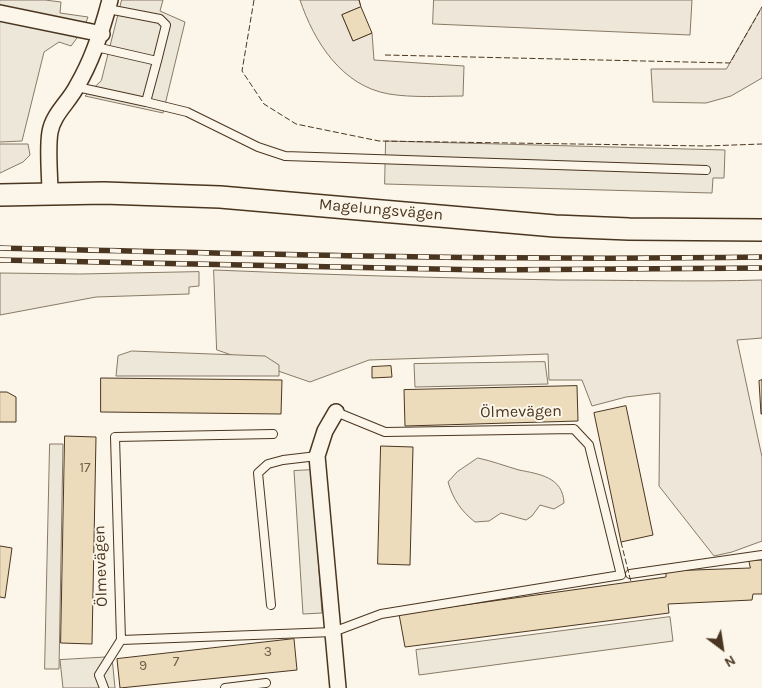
<!DOCTYPE html>
<html>
<head>
<meta charset="utf-8">
<style>
  body { margin:0 }
  #map { position:relative; width:762px; height:688px; overflow:hidden; background:#fbf6e9; font-family:Karla,sans-serif }
  canvas { display:block }
  .north { position:absolute; left:697px; top:623px; width:50px; height:50px; -webkit-text-stroke:4px #fbf6e9; paint-order:stroke; rotate:149deg; font-size:14px; font-weight:700; line-height:20px; text-align:center; color:#4a3520 }
  .north::after { content:''; display:block; margin:auto; width:18px; height:22px; background:#4a3520; clip-path:polygon(50% 0,100% 100%,50% 72%,0 100%) }
</style>
</head>
<body>
<div id="map">
<canvas width="762" height="688"></canvas>
<div class="north">N</div>
</div>
<script>
const context = document.querySelector('canvas').getContext('2d');
context.lineJoin = 'round';
function fillPath(path, color) { context.fillStyle = color; context.fill(path, 'evenodd'); }
function trace(path, color, width, dash) { context.strokeStyle = color; context.lineWidth = width; context.lineCap = dash ? 'butt' : 'round'; context.setLineDash(dash || []); context.stroke(path); }
function drawText(font, color, halo, rows, align = 'center') {
  context.font = font + ' Karla,sans-serif'; context.lineWidth = 4; context.setLineDash([]); context.textBaseline = 'middle'; context.strokeStyle = halo; context.fillStyle = color; for (const [text, x, y, turn = 0] of rows) {
    context.save(); context.translate(x, y); context.rotate((+turn || 0) * Math.PI / 180); context.textAlign = isNaN(turn) ? turn : align; if (halo) context.strokeText(text, 0, 0); context.fillText(text, 0, 0); context.restore();
  }
}
const green = new Path2D(`
  M 300,0 L 359,0 L 361,7 L 342,15 L 353,41 L 372,33 L 374,60 L 464,66 L 463,96 C 439,96 414,98 389,94 C 342,86 314,42 300,0 Z
  M 434,0 L 692,0 L 690,35 L 433,24 Z
  M 762,7 L 762,78 L 731,96 L 706,103 L 653,102 L 651,69 L 726,69 Z
  M 0,144 L 28,144 L 30,155 L 23,162 L 0,173 Z
  M 214,270 C 328,275 443,278 558,280 C 626,280 694,282 762,280 L 762,338 L 737,340 L 762,457 L 762,541 L 732,552 L 714,556 L 659,486 L 660,393 L 626,397 L 592,406 L 582,380 L 549,380 L 548,354 L 369,360 L 310,382 L 217,350 Z
  M 199,272 L 199,286 L 189,287 L 189,294 L 96,297 L 0,315 L 0,273 L 79,274 Z
  M 478,458 C 492,461 505,466 519,470 C 539,474 563,477 564,503 L 554,509 L 540,505 L 532,516 L 526,520 L 501,513 L 489,521 L 475,522 C 461,511 453,499 448,482 L 457,472 Z`);
const parking = new Path2D(`
  M 0,0 L 45,0 L 61,2 L 60,13 L 88,17 L 83,30 L 71,46 L 59,42 L 44,52 L 22,141 L 0,142 Z
  M 122,0 L 163,0 L 160,11 L 185,22 L 163,113 L 85,96 L 101,81 Z
  M 386,141 L 725,150 L 724,178 L 713,178 L 712,193 L 385,184 Z
  M 132,351 L 265,356 L 279,365 L 279,376 L 116,376 L 118,356 Z
  M 545,362 L 548,384 L 415,387 L 414,364 Z
  M 50,444 L 63,444 L 59,669 L 45,669 Z
  M 312,470 L 322,613 L 303,614 L 294,471 Z
  M 670,617 L 673,641 L 419,675 L 416,650 Z
  M 112,657 L 115,688 L 63,688 L 60,660 Z`);
const building = new Path2D(`
  M 361,7 L 372,33 L 353,41 L 342,15 Z
  M 391,366 L 392,377 L 372,378 L 372,367 Z
  M 101,378 L 282,380 L 281,414 L 101,412 Z
  M 762,380 L 762,414 L 761,414 L 759,381 Z
  M 577,386 L 578,421 L 405,426 L 404,390 Z
  M 0,392 L 7,392 L 16,397 L 16,422 L 0,422 Z
  M 626,406 L 653,535 L 621,542 L 594,413 Z
  M 65,436 L 96,437 L 92,644 L 61,643 Z
  M 381,446 L 413,447 L 410,565 L 378,564 Z
  M 0,546 L 12,548 L 5,598 L 0,597 Z
  M 749,560 L 762,560 L 762,594 L 753,594 L 752,600 L 668,604 L 669,613 L 405,647 L 399,614 L 666,577 L 666,571 L 750,568 Z
  M 294,639 L 297,670 L 120,688 L 117,659 Z`);
const service = new Path2D(`
  M 108,9 L 160,19 L 166,25 L 157,61
  M 77,87 L 146,102 L 157,61 L 96,47
  M 146,102 L 187,112 L 258,147 L 285,156 L 706,170
  M 273,434 L 115,437 L 121,640 L 333,632 L 381,614 L 621,575 L 589,445 L 574,429 L 385,432 L 336,412
  M 630,574 L 762,555
  M 271,605 L 258,473 L 268,464 L 283,460 L 317,456
  M 104,688 L 99,675 L 121,640
  M 225,688 L 266,683`);
const minor = new Path2D(`
  M 0,13 L 102,34
  M 50,194 C 50,176 47,149 50,132 C 53,114 69,102 77,86 C 93,59 102,31 110,0
  M 336,412 L 325,431 L 317,456 L 338,688`);
const secondary = new Path2D(`
  M 0,195 L 104,193 L 220,197 L 555,226 L 629,229 L 762,230`);
const rail = new Path2D(`
  M 0,248 C 254,254 508,261 762,257
  M 0,260 L 484,270 L 762,268`);
const fence = new Path2D(`
  M 254,0 L 242,71 L 264,104 L 296,124 L 379,141 L 706,146 L 762,144
  M 359,0 L 361,7
  M 385,55 L 730,63 L 762,7
  M 621,542 L 631,582`);
const numberNames = [
  ["17",85,468],
  ["3",268,652],
  ["7",176,662],
  ["9",143,666]
];
const streetNames = [
  ["Magelungsvägen",381,210,5],
  ["Ölmevägen",521,412,-1],
  ["Ölmevägen",101,566,-92]
];
fillPath(green, '#ede6d9');
trace(green, '#887966', 1);
fillPath(parking, '#ede7d9');
trace(parking, '#887966', 1);
fillPath(building, '#ecdcbc');
trace(building, '#4a3520', 1);
trace(service, '#4a3520', 10);
trace(minor, '#4a3520', 18);
trace(secondary, '#4a3520', 24);
trace(service, '#fbf6e9', 8);
trace(minor, '#fbf6e9', 15);
trace(secondary, '#fbf6e9', 21);
trace(rail, '#4a3520', 5.5);
trace(rail, '#fbf6e9', 4, [11]);
trace(fence, '#4a3520', 1, [6, 2.5]);
drawText('14px', '#725f47', null, numberNames);
drawText('16px', '#4a3520', '#fbf6e9', streetNames);
</script>
</body>
</html>
